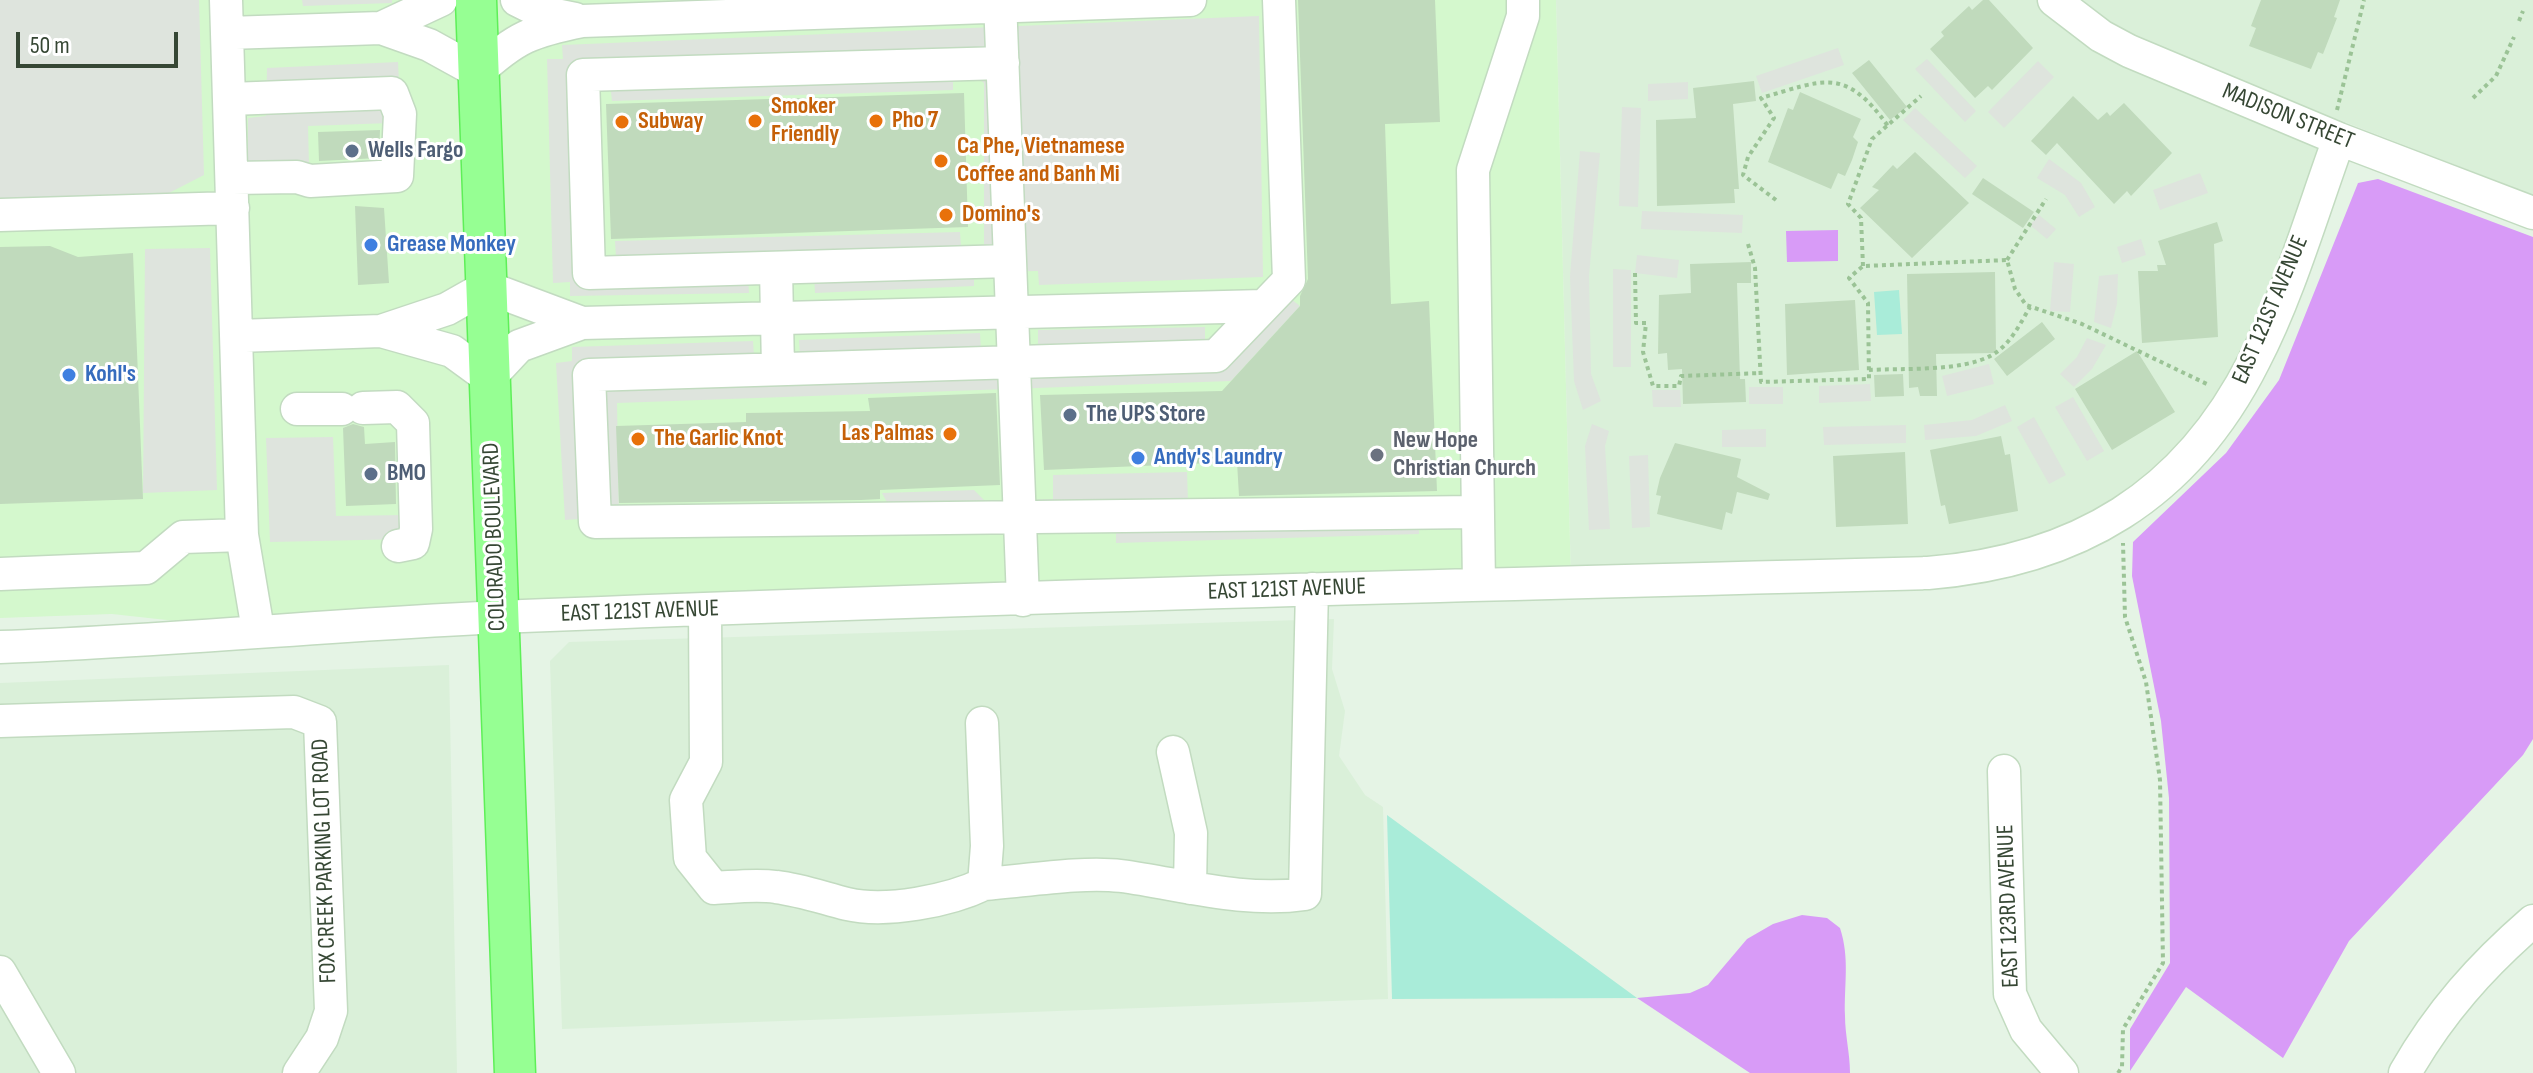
<!DOCTYPE html>
<html>
<head>
<meta charset="utf-8">
<style>
  body { margin:0 }
  #map { position:relative; width:2533px; height:1073px; overflow:hidden; background:#e5f4e5; font-family:"Sofia Sans Condensed",sans-serif }
  canvas { display:block }
  .scale { position:absolute; left:16px; top:32px; width:162px; height:36px; box-sizing:border-box; border:4px solid #364734; border-top:0; padding-left:10px; font-size:24px; line-height:28px; white-space:nowrap; color:#364734; -webkit-text-stroke:6px #fff; paint-order:stroke }
</style>
</head>
<body>
<div id="map">
<canvas width="2533" height="1073"></canvas>
<div class="scale">50 m</div>
</div>
<script>
const context = document.querySelector('canvas').getContext('2d');
context.lineJoin = 'round';
function fillPath(path, color) { context.fillStyle = color; context.fill(path, 'evenodd'); }
function trace(path, color, width, dash) { context.strokeStyle = color; context.lineWidth = width; context.lineCap = dash ? 'butt' : 'round'; context.setLineDash(dash || []); context.stroke(path); }
function drawText(font, color, halo, rows, align = 'center') {
  context.font = font + ' "Sofia Sans Condensed",sans-serif'; context.lineWidth = 6; context.setLineDash([]); context.textBaseline = 'middle'; context.strokeStyle = halo; context.fillStyle = color; for (const [text, x, y, turn = 0] of rows) {
    context.save(); context.translate(x, y); context.rotate((+turn || 0) * Math.PI / 180); context.textAlign = isNaN(turn) ? turn : align; if (halo) context.strokeText(text, 0, 0); context.fillText(text, 0, 0); context.restore();
  }
}
const residential = new Path2D(`
  M 1556,0 L 2533,0 L 2533,195 L 2337,119 L 2265,337 L 2190,455 L 2021,559 L 1571,582 Z
  M 1334,619 L 1332,669 L 1345,711 L 1339,756 L 1365,795 L 1383,807 L 1388,999 L 562,1029 L 550,661 L 569,642 Z
  M 449,665 L 457,1073 L 0,1073 L 0,683 Z`);
const commercial = new Path2D(`
  M 0,0 L 1556,0 L 1571,582 L 258,630 L 112,614 L 0,618 Z`);
const green = new Path2D(`
  M 1899,290 L 1902,334 L 1877,335 L 1874,292 Z
  M 1387,815 L 1637,998 L 1392,999 Z`);
const parking = new Path2D(`
  M 0,0 L 199,0 L 204,175 L 165,195 L 0,199 Z
  M 302,0 L 392,0 L 392,3 L 303,6 Z
  M 1259,16 L 1263,277 L 1039,285 L 1038,271 L 974,272 L 974,286 L 815,293 L 814,276 L 748,279 L 749,293 L 570,296 L 570,282 L 553,283 L 547,59 L 563,59 L 562,45 ZM 953,74 L 974,74 L 984,83 L 984,246 L 961,247 L 960,232 L 615,241 L 616,257 L 605,257 L 597,92 L 610,84 L 612,101 L 953,90 Z
  M 1838,48 L 1844,65 L 1762,93 L 1756,76 Z
  M 1927,59 L 1976,111 L 1965,122 L 1915,69 Z
  M 2038,61 L 2054,77 L 2004,128 L 1988,112 Z
  M 398,62 L 399,82 L 391,123 L 308,126 L 309,165 L 248,167 L 248,118 L 266,116 L 267,68 Z
  M 1688,82 L 1688,99 L 1648,101 L 1648,84 Z
  M 1622,107 L 1641,108 L 1638,207 L 1619,206 Z
  M 1915,108 L 1977,166 L 1965,178 L 1903,120 Z
  M 1580,151 L 1600,153 L 1589,276 L 1591,374 L 1601,401 L 1583,410 L 1574,381 L 1570,276 Z
  M 2049,159 L 2081,183 L 2095,207 L 2079,217 L 2065,195 L 2037,178 Z
  M 2200,173 L 2208,193 L 2160,210 L 2153,190 Z
  M 1642,211 L 1743,215 L 1742,233 L 1641,229 Z
  M 2039,215 L 2056,229 L 2047,239 L 2030,225 Z
  M 2141,239 L 2146,255 L 2122,263 L 2117,247 Z
  M 210,248 L 217,490 L 143,493 L 145,249 Z
  M 1637,255 L 1679,260 L 1677,278 L 1635,273 Z
  M 2054,262 L 2074,264 L 2070,312 L 2050,311 Z
  M 1613,269 L 1631,270 L 1631,367 L 1613,367 Z
  M 2118,274 L 2117,304 L 2111,328 L 2094,322 L 2099,276 Z
  M 1274,286 L 1300,306 L 1231,381 L 617,403 L 619,516 L 565,520 L 556,363 L 572,361 L 572,347 L 753,341 L 754,356 L 800,355 L 799,340 L 980,333 L 981,352 L 1038,350 L 1038,330 L 1205,327 L 1205,341 Z
  M 2087,338 L 2106,345 L 2092,369 L 2074,387 L 2060,374 L 2077,357 Z
  M 1989,364 L 1994,384 L 1947,396 L 1942,376 Z
  M 1870,384 L 1871,401 L 1819,403 L 1819,386 Z
  M 1749,387 L 1783,387 L 1783,404 L 1749,404 Z
  M 1652,390 L 1680,390 L 1681,407 L 1653,407 Z
  M 2073,397 L 2104,451 L 2087,461 L 2055,407 Z
  M 2005,405 L 2012,421 L 1976,436 L 1925,440 L 1924,425 L 1972,420 Z
  M 2034,417 L 2066,475 L 2049,484 L 2017,427 Z
  M 1592,424 L 1609,431 L 1605,446 L 1610,529 L 1589,530 L 1585,446 Z
  M 1906,425 L 1906,443 L 1824,445 L 1823,427 Z
  M 1766,429 L 1766,447 L 1722,447 L 1722,430 Z
  M 333,437 L 336,516 L 406,515 L 407,539 L 270,542 L 266,438 Z
  M 1648,455 L 1650,527 L 1632,528 L 1629,456 Z
  M 1187,472 L 1188,502 L 1418,498 L 1419,534 L 1116,543 L 1116,522 L 900,526 L 882,493 L 974,490 L 986,502 L 1053,499 L 1053,475 Z`);
const water = new Path2D(`
  M 2378,179 L 2533,237 L 2533,739 L 2523,755 L 2349,941 L 2283,1058 L 2186,987 L 2130,1071 L 2130,1029 L 2170,963 L 2169,798 L 2161,721 L 2132,576 L 2133,542 L 2226,453 L 2279,380 L 2358,183 Z
  M 1838,230 L 1838,261 L 1787,262 L 1786,231 Z
  M 1802,915 L 1827,918 L 1840,928 C 1850,959 1844,984 1845,1016 C 1845,1035 1850,1053 1850,1073 L 1750,1073 L 1637,998 L 1690,993 L 1708,985 L 1747,939 L 1773,924 Z`);
const building = new Path2D(`
  M 1298,0 L 1435,0 L 1440,122 L 1385,124 L 1391,304 L 1429,301 L 1437,491 L 1239,496 L 1237,462 L 1044,470 L 1040,395 L 1222,391 L 1300,306 L 1300,296 L 1308,279 Z
  M 1983,0 L 1989,0 L 2033,48 L 1992,90 L 1988,86 L 1975,98 L 1930,49 L 1944,36 L 1941,32 L 1969,6 L 1972,10 Z
  M 2261,0 L 2340,0 L 2334,17 L 2337,18 L 2323,54 L 2318,52 L 2311,69 L 2249,46 L 2256,28 L 2251,26 Z
  M 1869,60 L 1907,107 L 1890,120 L 1852,73 Z
  M 1754,81 L 1756,101 L 1733,104 L 1739,189 L 1734,189 L 1735,203 L 1657,206 L 1656,120 L 1696,118 L 1693,88 Z
  M 1800,92 L 1861,119 L 1853,137 L 1858,142 L 1852,160 L 1845,176 L 1838,173 L 1831,189 L 1768,162 L 1788,108 L 1793,110 Z
  M 964,93 L 968,227 L 611,239 L 606,104 Z
  M 2073,96 L 2098,120 L 2107,112 L 2110,116 L 2124,103 L 2172,153 L 2131,196 L 2127,191 L 2114,204 L 2057,143 L 2046,155 L 2031,141 Z
  M 380,130 L 379,158 L 319,161 L 318,132 Z
  M 1915,152 L 1969,203 L 1912,258 L 1860,208 L 1879,190 L 1872,187 L 1893,165 L 1897,169 Z
  M 1983,178 L 2034,212 L 2023,228 L 1972,194 Z
  M 355,206 L 384,208 L 389,283 L 358,285 Z
  M 2217,222 L 2223,241 L 2214,244 L 2218,337 L 2142,343 L 2138,271 L 2158,271 L 2157,265 L 2166,265 L 2158,241 Z
  M 50,246 L 78,257 L 133,253 L 143,499 L 0,504 L 0,247 Z
  M 1751,262 L 1751,283 L 1737,283 L 1740,379 L 1745,379 L 1746,402 L 1683,404 L 1682,369 L 1668,370 L 1667,353 L 1658,354 L 1659,295 L 1691,293 L 1690,264 Z
  M 1995,272 L 1996,353 L 1936,354 L 1937,396 L 1920,396 L 1918,387 L 1909,388 L 1907,274 Z
  M 1855,300 L 1859,370 L 1787,375 L 1785,304 Z
  M 2042,322 L 2055,339 L 2007,376 L 1994,359 Z
  M 2137,351 L 2175,412 L 2112,450 L 2075,389 Z
  M 1903,374 L 1904,396 L 1875,397 L 1874,375 Z
  M 996,393 L 1000,485 L 880,490 L 880,499 L 861,500 L 619,503 L 616,426 L 746,422 L 746,413 L 870,411 L 868,398 Z
  M 353,424 L 364,427 L 365,444 L 395,442 L 396,504 L 346,506 L 343,428 Z
  M 2001,436 L 2005,455 L 2010,454 L 2018,511 L 1949,524 L 1945,505 L 1941,506 L 1930,450 Z
  M 1675,443 L 1741,459 L 1737,477 L 1770,494 L 1768,500 L 1737,492 L 1732,514 L 1726,512 L 1722,530 L 1657,514 L 1661,496 L 1656,495 L 1660,478 Z
  M 1905,452 L 1908,524 L 1836,527 L 1833,456 Z`);
const path = new Path2D(`
  M 2519,21 L 2523,11
  M 2473,98 L 2496,76 L 2514,37
  M 2337,110 L 2364,0
  M 1776,200 L 1743,175 L 1748,157 L 1774,118 L 1761,98 C 1824,80 1845,66 1888,126
  M 1748,244 L 1755,268 L 1761,382 L 1869,379 L 1868,303 L 1849,278 L 1863,266 L 2007,260 L 2015,289 L 2026,305 L 2082,324 L 2209,385
  M 2007,260 L 2046,199
  M 1863,266 L 1861,218 L 1848,204 L 1872,139 L 1921,96
  M 1635,273 L 1636,323 L 1646,323 L 1643,352 L 1653,386 L 1679,386 L 1681,376 L 1761,373
  M 1869,370 C 1903,368 1962,372 1992,355 C 2010,345 2020,324 2030,307
  M 2118,1073 L 2122,1067 L 2123,1029 L 2163,963 L 2160,780 L 2146,682 L 2125,617 L 2123,543`);
const minor = new Path2D(`
  M 226,0 L 242,535 L 258,630
  M 517,0 L 541,12 L 575,19
  M 1000,0 L 1023,600
  M 1279,0 L 1289,280 L 1216,356 L 589,375 L 595,522 L 1476,512
  M 2054,0 L 2101,36 L 2129,51 L 2339,139 L 2533,213
  M 381,28 L 441,0
  M 228,33 L 381,28 L 429,45 L 478,72 C 516,37 532,31 582,21 L 1190,0
  M 1003,63 L 583,75 L 589,273 L 1010,261
  M 230,99 L 392,93 L 400,114 L 397,176 L 310,181 L 297,177 L 232,178
  M 0,215 L 233,208
  M 776,268 L 778,369
  M 381,331 L 452,351 L 489,378 L 519,346 L 582,323 L 1264,306
  M 238,336 L 381,331 L 447,309 L 486,287 L 582,323
  M 363,408 L 397,407 L 413,423 L 416,529 L 413,543 L 398,546
  M 297,409 L 342,409
  M 0,574 L 146,568 L 183,537 L 242,535
  M 1479,585 L 1473,170 L 1523,16 L 1523,0
  M 705,609 L 706,762 L 686,800 L 690,858 L 714,888 C 734,887 756,884 776,887 C 801,890 823,898 847,904 C 886,913 949,901 984,884
  M 0,647 C 174,641 348,623 523,616 C 991,597 1460,585 1928,573 C 2077,561 2186,496 2254,361 C 2289,294 2313,210 2339,139
  M 0,721 L 294,712 L 320,722 L 331,1011 L 322,1038 L 299,1073
  M 982,723 L 987,846 L 984,884 C 1024,881 1083,871 1121,876 C 1181,884 1244,903 1305,894 L 1312,589
  M 1173,752 L 1191,833 L 1190,888
  M 2004,771 L 2010,994 L 2026,1030 L 2062,1073
  M 0,972 L 59,1073
  M 2405,1073 C 2439,1013 2481,966 2533,921`);
const major = new Path2D(`
  M 476,0 L 515,1073`);
const markers = [
  [755,121,8,"#e8710a"],
  [876,121,8,"#e8710a"],
  [622,122,8,"#e8710a"],
  [352,151,8,"#5c6f8a"],
  [941,161,8,"#e8710a"],
  [946,215,8,"#e8710a"],
  [371,245,8,"#3f7fe0"],
  [69,375,8,"#3f7fe0"],
  [1070,415,8,"#5c6f8a"],
  [950,434,8,"#e8710a"],
  [638,439,8,"#e8710a"],
  [1377,455,8,"#6b7280"],
  [1138,458,8,"#3f7fe0"],
  [371,474,8,"#5c6f8a"]
];
const foodNames = [
  ["Smoker",771,107],
  ["Friendly",771,135],
  ["Pho 7",892,121],
  ["Subway",638,122],
  ["Ca Phe, Vietnamese",957,147],
  ["Coffee and Banh Mi",957,175],
  ["Domino's",962,215],
  ["Las Palmas",934,434,"right"],
  ["The Garlic Knot",654,439]
];
const streetNames = [
  ["MADISON STREET",2288,117,22],
  ["EAST 121ST AVENUE",2271,310,-67],
  ["COLORADO BOULEVARD",495,537,-92],
  ["EAST 121ST AVENUE",1287,590,-2],
  ["EAST 121ST AVENUE",640,612,-2],
  ["FOX CREEK PARKING LOT ROAD",325,861,-92],
  ["EAST 123RD AVENUE",2009,906,-92]
];
const serviceNames = [
  ["Wells Fargo",368,151],
  ["The UPS Store",1086,415],
  ["BMO",387,474]
];
const shopNames = [
  ["Grease Monkey",387,245],
  ["Kohl's",85,375],
  ["Andy's Laundry",1154,458]
];
const worshipNames = [
  ["New Hope",1393,441],
  ["Christian Church",1393,469]
];
fillPath(residential, '#daf0d9');
fillPath(commercial, '#d4f8cd');
fillPath(green, '#a9ecd9');
fillPath(parking, '#dee4dd');
fillPath(water, '#d89bf7');
fillPath(building, '#c0dabc');
trace(minor, '#c2dbc0', 35);
trace(major, '#5eef58', 43);
trace(path, '#9bc396', 4, [4, 4]);
trace(minor, '#fff', 32);
trace(major, '#96ff93', 40);
for (const [x, y, r, color] of markers) { const dot = new Path2D(); dot.arc(x, y, r, 0, 2 * Math.PI); context.fillStyle = color; context.fill(dot); trace(dot, '#fff', 3); }
drawText('bold 24px', '#c56008', '#fff', foodNames, 'left');
drawText('24px', '#364734', '#fff', streetNames);
drawText('bold 24px', '#4e5e75', '#fff', serviceNames, 'left');
drawText('bold 24px', '#366cbe', '#fff', shopNames, 'left');
drawText('bold 24px', '#5b616d', '#fff', worshipNames, 'left');
</script>
</body>
</html>
